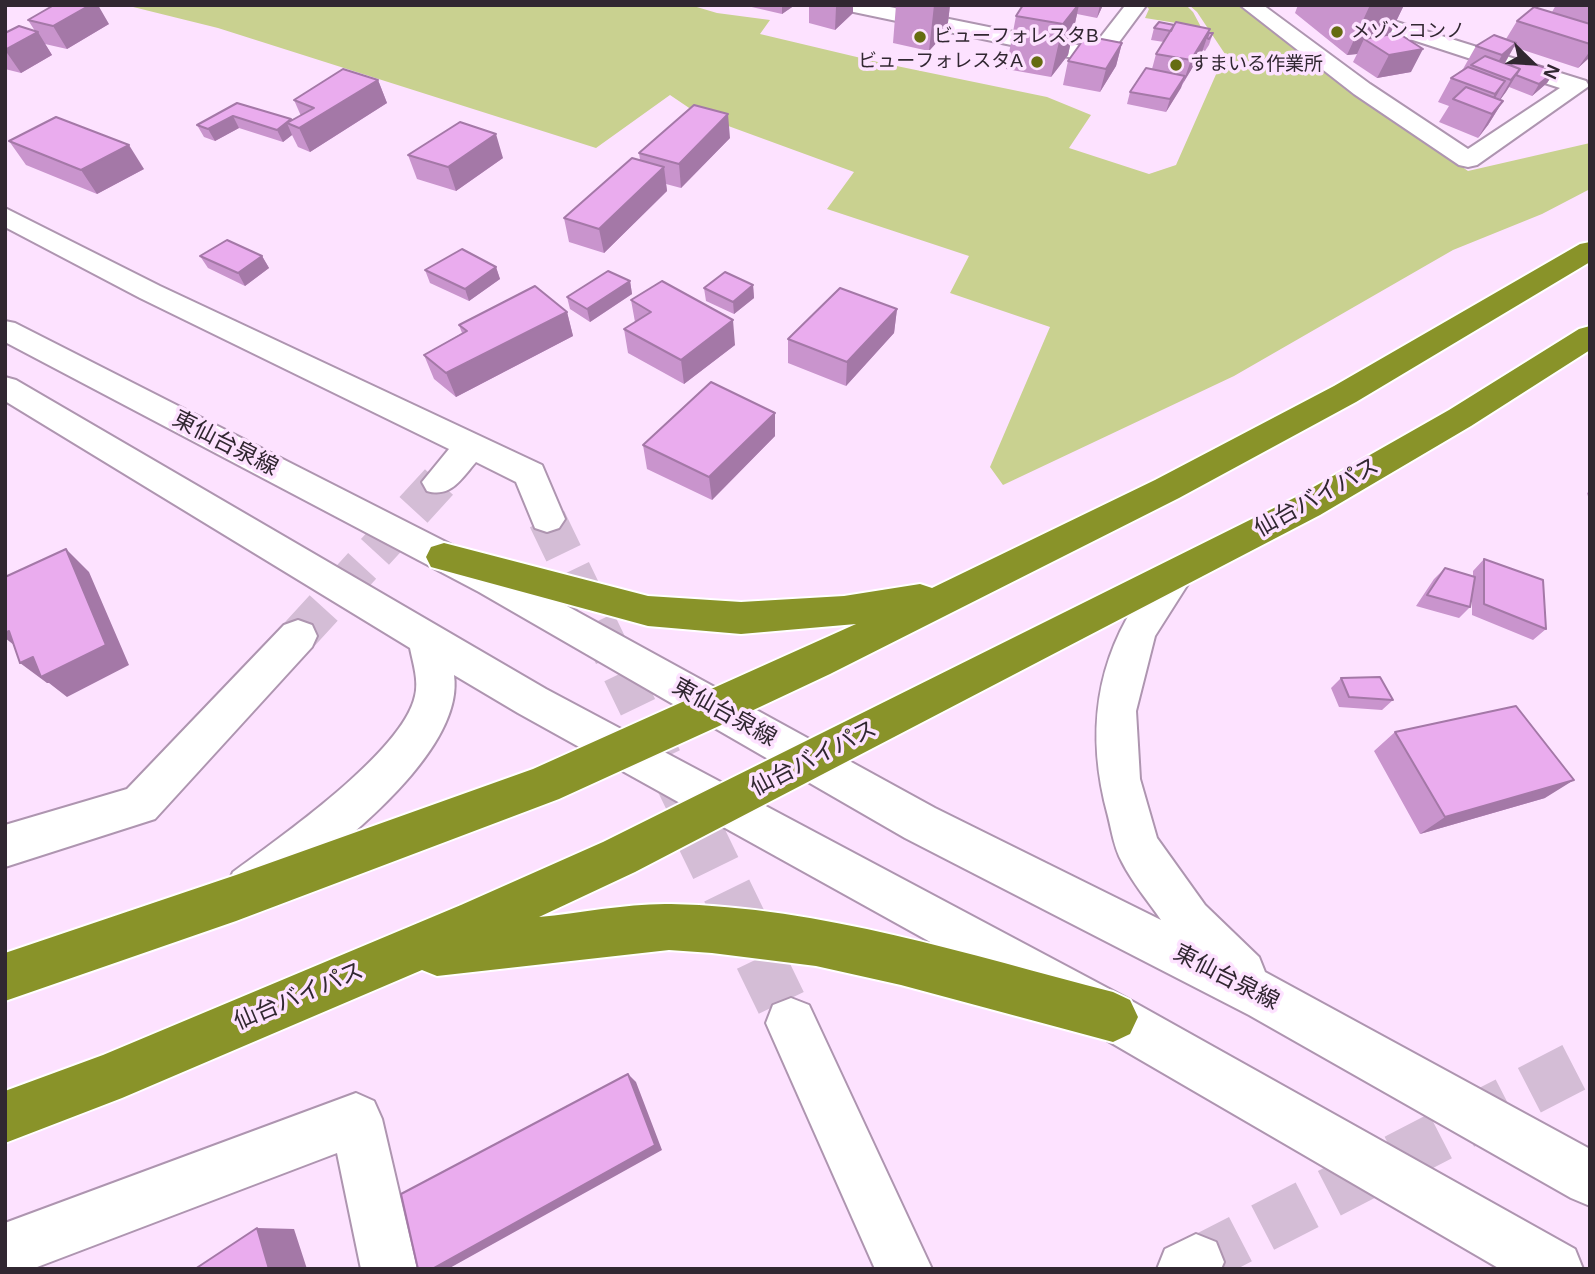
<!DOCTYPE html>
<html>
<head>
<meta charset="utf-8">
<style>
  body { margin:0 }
  #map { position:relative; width:1595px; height:1274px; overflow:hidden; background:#fde2ff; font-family:Arial,sans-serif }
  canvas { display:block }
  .frame { position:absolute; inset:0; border:7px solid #312731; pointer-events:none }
  .north { position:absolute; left:1497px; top:28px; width:70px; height:70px; -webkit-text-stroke:5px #fde2ff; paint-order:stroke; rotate:114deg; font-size:19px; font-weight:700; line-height:28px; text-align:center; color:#312731 }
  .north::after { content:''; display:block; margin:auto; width:24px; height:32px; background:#312731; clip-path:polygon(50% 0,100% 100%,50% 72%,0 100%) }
</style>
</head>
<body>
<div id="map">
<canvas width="1595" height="1274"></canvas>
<div class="frame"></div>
<div class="north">N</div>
</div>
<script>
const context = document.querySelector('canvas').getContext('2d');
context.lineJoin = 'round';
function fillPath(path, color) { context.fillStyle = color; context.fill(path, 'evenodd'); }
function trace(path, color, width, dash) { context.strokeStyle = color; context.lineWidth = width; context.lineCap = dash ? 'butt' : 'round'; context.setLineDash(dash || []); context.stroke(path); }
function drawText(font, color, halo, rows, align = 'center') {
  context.font = font + ' Arial,"Noto Sans JP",sans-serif'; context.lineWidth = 7; context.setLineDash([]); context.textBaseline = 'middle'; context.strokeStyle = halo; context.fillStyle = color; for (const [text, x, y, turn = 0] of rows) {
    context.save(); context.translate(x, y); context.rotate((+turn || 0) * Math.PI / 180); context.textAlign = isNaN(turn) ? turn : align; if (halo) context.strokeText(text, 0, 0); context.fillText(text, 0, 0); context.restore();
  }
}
const green = new Path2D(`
  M 125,5 L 690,5 L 717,13 L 770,20 L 760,34 L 882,63 L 1047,97 L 1091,115 L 1069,148 L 1149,174 L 1176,165 L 1225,54 L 1197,12 L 1189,5 L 1241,5 L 1306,56 L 1468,171 L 1590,143 L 1590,189 L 1542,214 L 1453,250 L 1234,376 L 1003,485 L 990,467 L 1050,327 L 950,293 L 969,256 L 827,209 L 854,172 L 701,116 L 670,95 L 596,148 L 218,28 Z
  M 1145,5 L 1186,5 L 1193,12 L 1201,27 L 1145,18 L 1149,9 Z`);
const minorTunnelFar1 = new Path2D(`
  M 547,519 L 695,825
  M 298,636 L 439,482`);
const minorTunnel = new Path2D(`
  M 694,823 L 791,1023
  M 1196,1262 L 1590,1059`);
const minor = new Path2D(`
  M 839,5 L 880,5 L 1092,48 L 1124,7 L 1123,5 L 1145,7 L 1105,61 L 1097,63 L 849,11 Z
  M 1240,5 L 1263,5 L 1370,84 L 1468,149 L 1560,88 L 1370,26 L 1341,5 L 1365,5 L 1384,18 L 1586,81 L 1589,86 L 1477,165 L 1468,167 L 1459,165 L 1354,94 Z
  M 5,208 L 160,286 L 542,465 L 565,519 L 559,528 L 547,532 L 535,528 L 516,482 L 476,462 C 461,479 451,498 427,491 L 422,482 L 449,449 L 140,298 L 5,227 Z
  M 5,321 L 15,323 L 505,572 L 935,808 L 1161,920 C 1148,901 1132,882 1122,862 C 1114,848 1112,832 1108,816 C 1086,736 1094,662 1143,593 C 1157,573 1162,554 1190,563 L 1195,573 L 1155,636 L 1136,711 L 1140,779 L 1157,838 L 1205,905 L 1259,957 L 1265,972 L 1590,1149 L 1590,1206 L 1571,1198 L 1249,1015 L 905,838 L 479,592 L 5,342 Z
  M 5,377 L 16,380 L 546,689 L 1130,1000 L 1575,1249 L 1583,1269 L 1500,1269 L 1096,1034 L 518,713 L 454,675 C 464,744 360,829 311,868 C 291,884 273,901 249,910 L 233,904 L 226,888 L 233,872 C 279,838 403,752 415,696 C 419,681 413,663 410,648 L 5,401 Z
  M 298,620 L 312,625 L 317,636 L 312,647 L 155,819 L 5,867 L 5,825 L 127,789 L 284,625 Z
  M 791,998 L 809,1005 L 932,1269 L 875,1269 L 766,1023 L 773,1005 Z
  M 356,1093 L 374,1101 L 382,1119 L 417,1269 L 361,1269 L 337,1153 L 32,1269 L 5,1269 L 5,1223 Z
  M 1196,1234 L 1216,1242 L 1224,1262 L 1221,1269 L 1157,1269 L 1165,1249 Z`);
const highway = new Path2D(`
  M 1590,242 L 1590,262 L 1356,402 L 1179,498 L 830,674 L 730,721 L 559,799 L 236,921 L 5,1001 L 5,953 L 236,875 L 533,769 L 856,624 L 741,634 L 648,626 L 431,567 L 426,557 L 431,547 L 444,543 L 648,596 L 741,602 L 844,596 L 920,584 L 932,588 L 1155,480 L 1334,386 L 1580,244 Z
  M 1590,326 L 1590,350 L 1471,426 L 1320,515 L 635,872 L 539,917 C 581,913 629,903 671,904 C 822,907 969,955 1113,992 L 1130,1000 L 1138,1017 L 1130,1034 L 1113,1042 L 901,985 L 816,966 L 712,953 L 669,950 L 437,976 L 422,970 L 122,1098 L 5,1143 L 5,1091 L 103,1055 L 461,905 L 603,842 L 1296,497 L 1449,410 L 1579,329 Z`);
const wall = new Path2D(`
  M 743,5 L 795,5 L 782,14 Z
  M 809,5 L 853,5 L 853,13 L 835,30 L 809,23 Z
  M 896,5 L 950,5 L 947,31 L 929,51 L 893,43 Z
  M 1023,5 L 1103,5 L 1097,18 L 1077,14 L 1068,55 L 1051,77 L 1006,69 L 1016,16 Z
  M 1298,5 L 1404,5 L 1389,35 L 1411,72 L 1377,78 L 1353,62 L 1357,54 L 1347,55 L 1295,13 Z
  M 1556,5 L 1590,5 L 1590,57 L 1578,68 L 1514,47 L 1505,63 L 1510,65 L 1555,71 L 1547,83 L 1532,96 L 1509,87 L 1500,100 L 1503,101 L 1488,125 L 1478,138 L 1439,122 L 1449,106 L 1438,102 L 1451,78 L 1463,69 L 1476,46 L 1506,39 L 1517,21 L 1552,12 Z
  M 28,20 L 109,24 L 67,49 L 45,44 L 52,55 L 21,73 L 5,69 L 5,33 L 35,31 Z
  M 1174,25 L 1210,29 L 1209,33 L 1213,33 L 1209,45 L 1205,51 L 1203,50 L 1166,112 L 1127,104 L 1130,92 L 1152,69 L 1156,54 L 1164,42 L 1151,40 L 1154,28 Z
  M 1122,43 L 1116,66 L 1100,92 L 1063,85 L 1068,61 Z
  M 378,80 L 387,103 L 310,152 L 298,147 L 292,135 L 283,142 L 239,128 L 215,141 L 204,137 L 197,125 L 237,103 L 291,119 L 292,121 L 301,116 L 294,100 Z
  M 730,138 L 681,188 L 666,184 L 667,191 L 604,253 L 569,242 L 564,218 L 640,160 L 639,153 Z
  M 9,141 L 144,169 L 97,194 L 26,165 Z
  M 408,155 L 503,158 L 456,191 L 417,179 Z
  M 200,256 L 262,256 L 269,268 L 245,286 L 208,268 Z
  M 496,267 L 500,279 L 469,301 L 430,283 L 425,270 Z
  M 630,281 L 632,294 L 590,322 L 570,309 L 567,297 Z
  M 753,285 L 754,298 L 734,314 L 706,301 L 704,288 Z
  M 631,300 L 735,345 L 684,384 L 628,353 L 624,329 L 635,322 Z
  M 897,309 L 894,333 L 846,386 L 788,363 L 788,339 Z
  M 567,312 L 573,336 L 456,397 L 434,379 L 424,355 L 462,333 L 459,325 Z
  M 775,436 L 712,500 L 647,469 L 643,445 Z
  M 1590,491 L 1590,503 L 1587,493 Z
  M 1484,559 L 1546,629 L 1533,640 L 1472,615 L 1472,595 L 1470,607 L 1459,618 L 1416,606 L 1434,579 L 1445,568 L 1473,576 L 1473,571 Z
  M 1341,678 L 1393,700 L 1382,710 L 1339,707 L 1331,688 Z
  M 1395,732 L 1545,798 L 1420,834 L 1374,751 Z`);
const shadedWall = new Path2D(`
  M 90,5 L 98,5 L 109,24 L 67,49 L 53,26 Z
  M 782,5 L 795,5 L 782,14 Z
  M 838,5 L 853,5 L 853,13 L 835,30 L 836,7 Z
  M 934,5 L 950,5 L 947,31 L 929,51 Z
  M 1078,5 L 1079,5 L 1068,55 L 1051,77 L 1063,24 Z
  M 1100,5 L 1103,5 L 1097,18 Z
  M 1370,5 L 1404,5 L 1382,51 L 1364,39 L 1357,54 L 1347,55 Z
  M 1210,29 L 1202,52 L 1183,83 L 1191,60 Z
  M 38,32 L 52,55 L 21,73 L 5,50 Z
  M 1122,43 L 1116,66 L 1100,92 L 1106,69 Z
  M 1516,43 L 1503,66 L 1492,73 L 1502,55 Z
  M 1423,49 L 1411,72 L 1377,78 L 1389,55 Z
  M 1590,51 L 1590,57 L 1578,68 Z
  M 1520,69 L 1506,92 L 1497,104 L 1511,80 Z
  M 1555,71 L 1547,83 L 1532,96 L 1539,84 Z
  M 1185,76 L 1181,88 L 1166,112 L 1170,99 Z
  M 378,80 L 387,103 L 310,152 L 299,128 Z
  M 1505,81 L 1491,105 L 1484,111 L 1495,94 Z
  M 1503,101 L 1488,125 L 1478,138 L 1492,114 Z
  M 728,114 L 730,138 L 681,188 L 679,164 Z
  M 233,116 L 239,128 L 215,141 L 208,129 Z
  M 291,119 L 294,126 L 287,123 L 292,135 L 283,142 L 277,130 Z
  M 496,134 L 503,158 L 456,191 L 448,167 Z
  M 129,145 L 144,169 L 97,194 L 81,170 Z
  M 664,167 L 667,191 L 604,253 L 599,229 Z
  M 262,256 L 269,268 L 245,286 L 238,273 Z
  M 496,267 L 500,279 L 469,301 L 465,289 Z
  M 630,281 L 632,294 L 590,322 L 587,309 Z
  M 753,285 L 754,298 L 734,314 L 733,302 Z
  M 897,309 L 894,333 L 846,386 L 847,362 Z
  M 567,312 L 573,336 L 456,397 L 446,373 Z
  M 733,320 L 735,345 L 684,384 L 681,360 Z
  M 775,413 L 775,436 L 712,500 L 709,477 Z
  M 66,549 L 89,572 L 129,665 L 67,697 L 49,683 L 47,683 L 20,663 L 33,657 Z
  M 9,631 L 28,656 L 5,638 L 5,633 Z
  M 1574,780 L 1545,798 L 1420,834 L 1445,817 Z
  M 628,1074 L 636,1082 L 662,1150 L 448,1269 L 432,1269 Z
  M 257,1228 L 294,1229 L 307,1269 L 269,1269 Z`);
const building = new Path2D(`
  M 54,5 L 90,5 L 53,26 L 28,20 Z
  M 1023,5 L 1078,5 L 1063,24 L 1016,16 Z
  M 1534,7 L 1590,24 L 1590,44 L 1517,21 Z
  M 1159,22 L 1174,25 L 1171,31 L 1154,28 Z
  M 1176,22 L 1210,29 L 1191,60 L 1156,54 Z
  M 19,26 L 38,32 L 5,50 L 5,33 Z
  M 1209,33 L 1213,33 L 1209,39 L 1207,38 Z
  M 1398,33 L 1423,49 L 1389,55 L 1364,39 Z
  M 1494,35 L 1516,43 L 1502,55 L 1476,46 Z
  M 1086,36 L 1122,43 L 1106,69 L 1068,61 Z
  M 1485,56 L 1520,69 L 1511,80 L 1471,65 Z
  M 1518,59 L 1555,71 L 1539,84 L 1516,75 L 1520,69 L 1510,65 Z
  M 1468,67 L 1505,81 L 1495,94 L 1451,78 Z
  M 1146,68 L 1185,76 L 1170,99 L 1130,92 Z
  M 343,69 L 378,80 L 299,128 L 287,123 L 314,108 L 294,100 Z
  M 1466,87 L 1503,101 L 1492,114 L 1453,99 Z
  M 237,103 L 291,119 L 277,130 L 233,116 L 208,129 L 197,125 Z
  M 694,105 L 728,114 L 679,164 L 639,153 Z
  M 56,117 L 129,145 L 81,170 L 9,141 Z
  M 460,122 L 496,134 L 448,167 L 408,155 Z
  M 632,158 L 664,167 L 599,229 L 564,218 Z
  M 227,240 L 262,256 L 238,273 L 200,256 Z
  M 462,249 L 496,267 L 465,289 L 425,270 Z
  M 608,271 L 630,281 L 587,309 L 567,297 Z
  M 725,272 L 753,285 L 733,302 L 704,288 Z
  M 662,281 L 733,320 L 681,360 L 624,329 L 651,312 L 631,300 Z
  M 535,286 L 567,312 L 446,373 L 424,355 L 467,331 L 459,325 Z
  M 840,288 L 897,309 L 847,362 L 788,339 Z
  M 711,382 L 775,413 L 709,477 L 643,445 Z
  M 66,549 L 106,645 L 41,677 L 33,657 L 20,663 L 9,631 L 5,633 L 5,577 Z
  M 1484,559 L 1543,580 L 1546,629 L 1484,604 Z
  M 1445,568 L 1475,577 L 1470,607 L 1427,595 Z
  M 1380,677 L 1393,700 L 1349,697 L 1341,678 Z
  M 1516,706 L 1574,780 L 1445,817 L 1395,732 Z
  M 628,1074 L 655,1145 L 432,1269 L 418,1269 L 401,1194 Z
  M 257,1228 L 269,1269 L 195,1269 Z`);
const markers = [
  [1337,32,7,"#656c11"],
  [920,37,7,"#656c11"],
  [1037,62,7,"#656c11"],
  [1176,65,7,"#656c11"]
];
const farPoinames = [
  ["メゾンコンノ",1351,32],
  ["ビューフォレスタB",934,37],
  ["ビューフォレスタA",1023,62,"right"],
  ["すまいる作業所",1190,65]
];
const streetNames = [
  ["東仙台泉線",225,444,27],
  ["仙台バイパス",1317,498,-29],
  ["東仙台泉線",724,713,29],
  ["仙台バイパス",814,759,-27],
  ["東仙台泉線",1226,978,27],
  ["仙台バイパス",299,997,-23]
];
fillPath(green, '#c9d190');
trace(minorTunnelFar1, '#d4bdd6', 38, [38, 19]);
trace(minorTunnel, '#d4bdd6', 50, [50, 25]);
trace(minor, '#ae95b0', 4);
trace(highway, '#fff', 4);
fillPath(minor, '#fff');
fillPath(highway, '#899329');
fillPath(wall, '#c994cd');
fillPath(shadedWall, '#a478a7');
fillPath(building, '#eaacee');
trace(building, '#a478a7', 2);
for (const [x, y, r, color] of markers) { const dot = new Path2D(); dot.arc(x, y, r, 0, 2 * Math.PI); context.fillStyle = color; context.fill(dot); trace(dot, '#fde2ff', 2.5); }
drawText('19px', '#312731', '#fde2ff', farPoinames, 'left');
drawText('23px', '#312731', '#fde2ff', streetNames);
</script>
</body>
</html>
